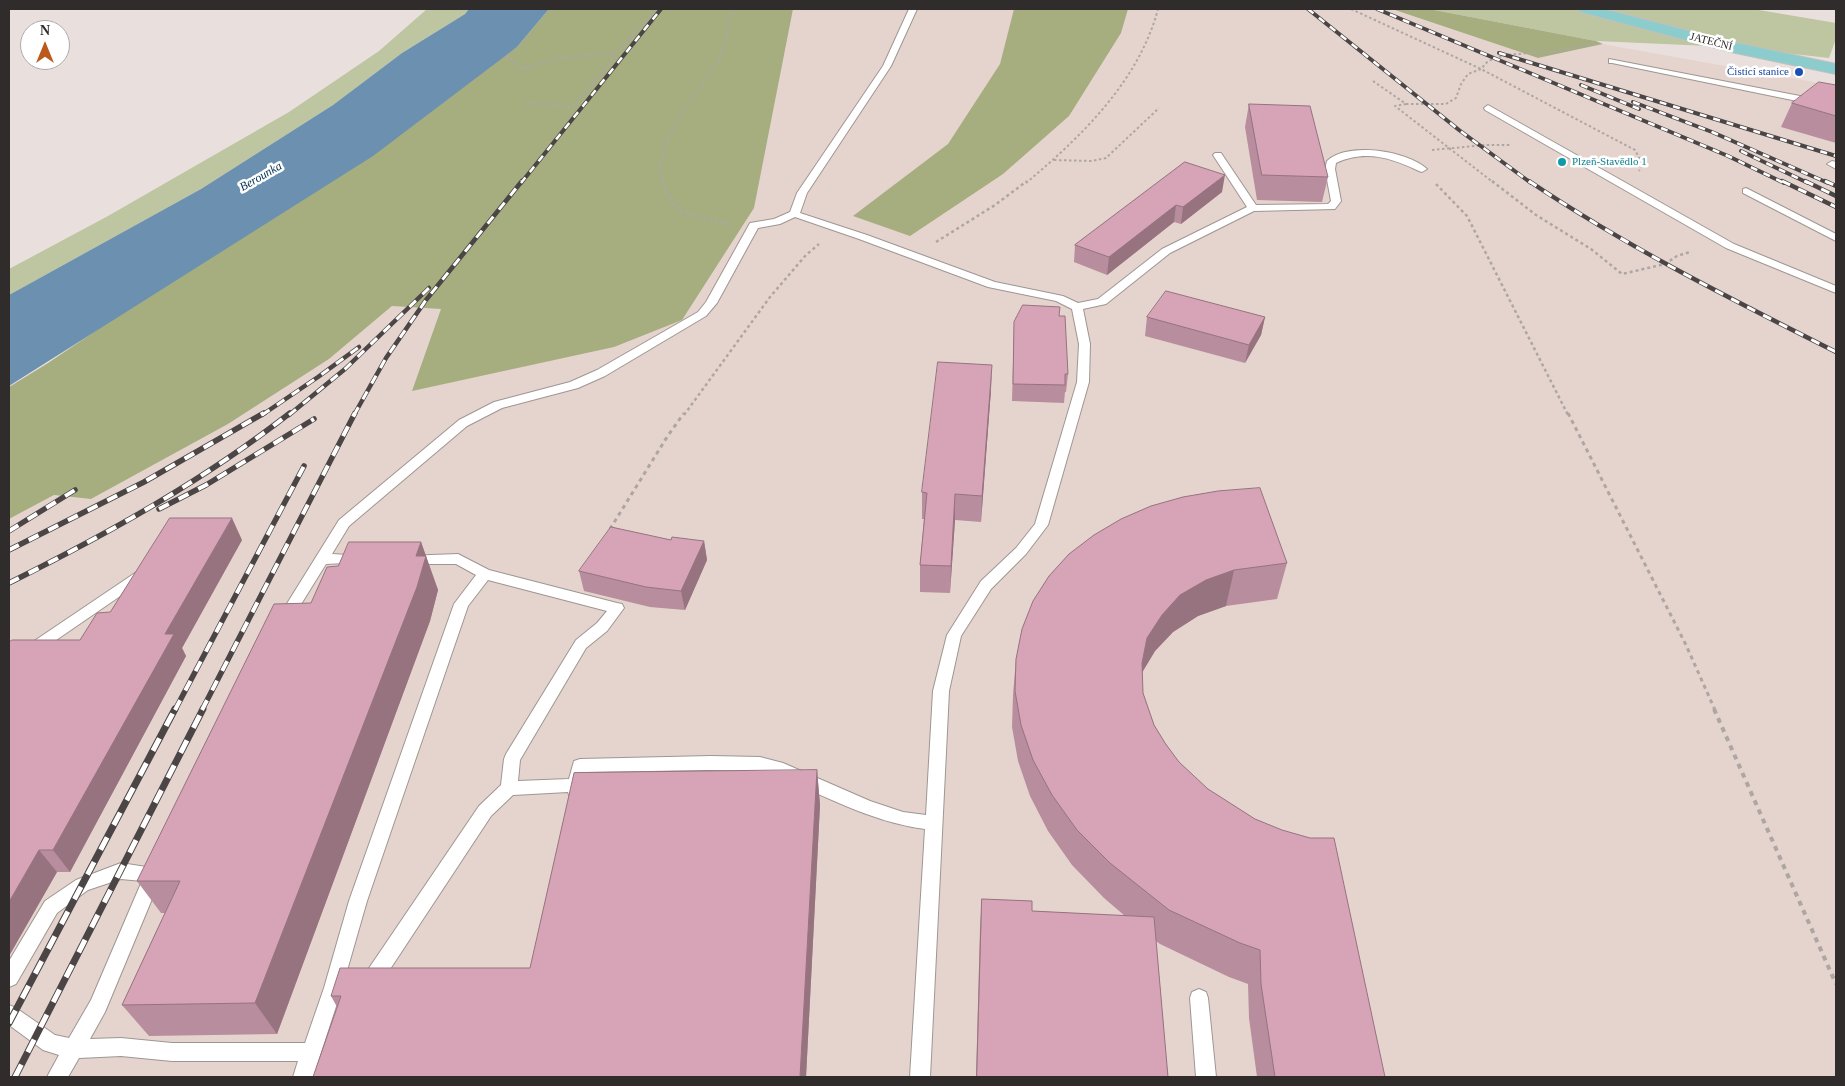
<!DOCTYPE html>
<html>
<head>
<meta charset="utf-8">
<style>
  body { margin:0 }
  #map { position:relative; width:1845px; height:1086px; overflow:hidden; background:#e9e0dd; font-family:Georgia,serif }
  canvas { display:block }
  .frame { position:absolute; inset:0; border:10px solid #302c2b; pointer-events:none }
  .north { position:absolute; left:20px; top:20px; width:50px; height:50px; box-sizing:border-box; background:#fff; border:1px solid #acabaa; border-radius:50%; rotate:0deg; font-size:14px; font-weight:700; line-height:20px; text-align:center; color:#302c2b }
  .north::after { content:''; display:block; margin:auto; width:18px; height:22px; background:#bc5a1e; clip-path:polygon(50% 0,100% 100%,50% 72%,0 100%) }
</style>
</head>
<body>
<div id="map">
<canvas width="1845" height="1086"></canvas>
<div class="frame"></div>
<div class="north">N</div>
</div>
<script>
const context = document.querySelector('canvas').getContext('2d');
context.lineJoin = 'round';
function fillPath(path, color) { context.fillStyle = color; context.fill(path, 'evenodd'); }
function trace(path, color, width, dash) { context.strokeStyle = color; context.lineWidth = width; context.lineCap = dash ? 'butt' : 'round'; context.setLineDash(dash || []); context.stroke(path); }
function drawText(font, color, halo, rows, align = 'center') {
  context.font = font + ' Georgia,serif'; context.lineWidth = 5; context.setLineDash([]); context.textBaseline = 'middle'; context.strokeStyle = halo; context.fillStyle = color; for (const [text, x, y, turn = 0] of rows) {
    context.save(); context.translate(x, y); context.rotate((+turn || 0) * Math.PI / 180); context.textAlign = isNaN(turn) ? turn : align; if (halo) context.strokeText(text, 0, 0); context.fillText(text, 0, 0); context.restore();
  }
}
const built = new Path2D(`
  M 619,9 L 1392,9 L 1538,58 L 1603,44 L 1836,86 L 1836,1077 L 9,1077 L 9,519 L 54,495 L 91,499 L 228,424 L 329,359 L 392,306 Z`);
const green = new Path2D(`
  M 427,9 L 469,9 L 465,14 L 402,53 L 333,105 L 201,189 L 9,295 L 9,269 L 108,216 L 289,112 L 379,51 Z
  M 1429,9 L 1753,9 L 1836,23 L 1836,39 L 1829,58 L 1731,47 L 1596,41 Z`);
const forest = new Path2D(`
  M 549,9 L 793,9 L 754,208 L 682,320 L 614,347 L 412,391 L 441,309 L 392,306 L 329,359 L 228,424 L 91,499 L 54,495 L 9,519 L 9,387 L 48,363 L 517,47 Z
  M 1014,9 L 1128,9 L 1121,33 L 1069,116 L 1003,174 L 910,236 L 853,216 L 948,144 L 1000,64 Z
  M 1392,9 L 1429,9 L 1596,41 L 1603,44 L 1538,58 Z`);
const water = new Path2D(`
  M 469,9 L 549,9 L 517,47 L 373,156 L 9,386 L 9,295 L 201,189 L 333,105 L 402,53 L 465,14 Z`);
const pathFar3 = new Path2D(`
  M 1351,9 L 1481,69 L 1635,150 L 1643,165 L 1639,171
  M 507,55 L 521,69 L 561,58 L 618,52 L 656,9
  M 1373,81 L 1406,104 L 1395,106 L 1494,183
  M 523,102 L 573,107 L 618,53
  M 1406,104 L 1446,104 L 1456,98 L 1461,84 L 1468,74 L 1481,69 L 1488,61 L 1505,55 L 1557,51 L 1599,43
  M 1432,150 L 1485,145 L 1510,145
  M 1054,160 L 1092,161 L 1106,158 L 1159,108
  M 662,183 C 651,140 698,96 718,61 C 726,46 728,25 732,9
  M 1026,183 C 1081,137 1139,81 1158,9`);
const pathFar2 = new Path2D(`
  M 661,181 L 671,200 L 681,212 L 729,224
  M 1492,181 L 1536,215 L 1591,249 L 1622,274 L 1665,264 L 1677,256 L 1690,252
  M 1436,184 L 1467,216 L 1568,415
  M 936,242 L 995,205 L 1027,181
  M 684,415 L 770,297 L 806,255 L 819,244`);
const pathFar1 = new Path2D(`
  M 1568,413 L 1686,645 L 1715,710
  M 610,529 L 667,437 L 684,413`);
const path = new Path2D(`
  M 1714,709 L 1836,984`);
const lane = new Path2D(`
  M 909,9 L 917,9 L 891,66 L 807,193 L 800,213 L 867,235 L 995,282 L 1063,296 L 1078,303 L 1098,299 L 1162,249 L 1247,207 L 1213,155 L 1215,153 L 1221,153 L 1256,205 L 1328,204 L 1331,201 L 1325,169 L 1327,161 C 1348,141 1408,151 1427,169 L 1422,172 L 1419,171 C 1392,158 1365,149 1336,163 L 1335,169 L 1341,201 L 1335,209 L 1254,211 L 1170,253 L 1106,304 L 1083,309 L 1090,344 L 1089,382 L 1048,525 L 1026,554 L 991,589 L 961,636 L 949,691 L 930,1077 L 910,1077 L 925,829 C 871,822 823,795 774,774 L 760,771 L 711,770 L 587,772 L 581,795 L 575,797 L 569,795 L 568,792 L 513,795 L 491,816 L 377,989 L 370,992 L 363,989 L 361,983 L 363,977 L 479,806 L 501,785 L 504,759 L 506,754 L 576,640 L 597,623 L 607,611 L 488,580 L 468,606 L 367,901 L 342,988 L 313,1077 L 293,1077 L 298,1061 L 172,1061 L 121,1056 L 79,1058 L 68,1077 L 47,1077 L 59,1055 L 43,1050 L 9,1025 L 9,1005 L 16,1008 L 55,1035 L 69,1038 L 91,1000 L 142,881 L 121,879 L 88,890 L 57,913 L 16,984 L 9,987 L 9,961 L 45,901 L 76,880 L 121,863 L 159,869 L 162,875 L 105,1012 L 90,1039 L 121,1038 L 172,1043 L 305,1043 L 324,988 L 349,901 L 454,604 L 476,575 L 456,564 L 409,564 L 404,562 L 402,559 L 404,556 L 458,554 L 489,570 L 617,603 L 622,604 L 624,608 L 607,631 L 586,648 L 520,760 L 518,781 L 569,779 L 574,761 L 580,759 L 711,756 L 760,757 L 783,763 L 870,801 L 903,812 L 926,815 L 933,691 L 947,635 L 981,581 L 1016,548 L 1035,524 L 1077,382 L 1079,344 L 1072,309 L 1056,301 L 988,287 L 859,239 L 795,217 L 780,224 L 758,228 L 717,303 L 706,316 L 605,376 L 578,388 L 502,408 L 467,426 L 349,526 L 332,554 L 365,556 L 367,559 L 365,562 L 326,564 L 290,622 L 285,623 L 280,622 L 278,618 L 339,520 L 459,420 L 494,402 L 570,382 L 597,370 L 698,312 L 706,302 L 750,223 L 774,219 L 790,212 L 797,193 L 883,66 Z
  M 1609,59 L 1836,103 L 1836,109 L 1612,63 L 1609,63 Z
  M 1488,105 L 1734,244 L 1836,286 L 1836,293 L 1726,248 L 1485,110 L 1484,108 Z
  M 1832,161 L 1836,162 L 1836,169 L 1827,164 Z
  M 1746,188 L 1836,234 L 1836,241 L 1743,193 L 1743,189 Z
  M 143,569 L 148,571 L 150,574 L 148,577 L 14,669 L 9,671 L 9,658 L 138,571 Z
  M 1199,989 L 1206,992 L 1208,998 L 1216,1077 L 1196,1077 L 1190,998 L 1192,992 Z`);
const primary = new Path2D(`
  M 1578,9 L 1603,9 L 1732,42 L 1836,64 L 1836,74 L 1731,52 L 1581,12 Z`);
const railFar3 = new Path2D(`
  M 1308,9 L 1459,130 L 1531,183
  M 1377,9 L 1728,156 L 1784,183
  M 1499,53 L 1836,156
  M 1581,85 L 1639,109
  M 1633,102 L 1712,132 L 1828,183
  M 1741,151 L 1808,183
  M 521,183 L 661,9`);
const railFar2 = new Path2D(`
  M 1529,181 C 1627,247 1731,299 1836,352
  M 1782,181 L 1836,207
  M 1805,181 L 1836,196
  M 1825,181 L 1836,186
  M 262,415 L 318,377 L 359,347
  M 289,415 L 345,369 L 429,288
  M 354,415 L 386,358 L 426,300 L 522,181`);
const railFar1 = new Path2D(`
  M 159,509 L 206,485 L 314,419
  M 9,531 L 75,490
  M 9,550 L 144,482 L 264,413
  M 9,583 C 107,534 203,481 290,413
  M 175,710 L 304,466
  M 202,710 L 355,413`);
const rail = new Path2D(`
  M 9,1023 L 175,709
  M 15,1077 L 203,709`);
const wall = new Path2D(`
  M 1836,85 L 1836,143 L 1781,127 L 1792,103 Z
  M 1249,104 L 1328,177 L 1322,202 L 1257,200 L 1245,127 Z
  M 1185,162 L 1222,192 L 1181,224 L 1174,222 L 1107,275 L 1074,262 L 1075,245 Z
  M 1059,316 L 1068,374 L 1066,392 L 1065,392 L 1064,403 L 1012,401 L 1014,322 Z
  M 1147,317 L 1265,317 L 1261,335 L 1245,363 L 1145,336 Z
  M 991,390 L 981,522 L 955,520 L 950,593 L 920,592 L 920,565 L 924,519 L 922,519 L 922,492 Z
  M 242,540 L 182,648 L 186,656 L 70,872 L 57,872 L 9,956 L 80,640 Z
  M 671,540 L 704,541 L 707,560 L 685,610 L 650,607 L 584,591 L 579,571 Z
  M 421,542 L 438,590 L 430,621 L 277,1034 L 149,1036 L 122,1005 L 165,913 L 161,913 L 137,881 L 311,603 L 338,566 Z
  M 1287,563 L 1277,599 L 1226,606 L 1198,616 L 1173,632 L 1155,651 L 1142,673 L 1143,693 L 1154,725 L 1165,743 L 1385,1077 L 1257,1077 L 1249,1018 L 1248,984 L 1229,977 L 1160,944 L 1156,941 L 1168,1077 L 976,1077 L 980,928 L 982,899 L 1032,911 L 1125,916 L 1104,898 L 1072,865 L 1048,831 L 1030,796 L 1018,761 L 1012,727 L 1013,695 L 1016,659 L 1049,576 Z
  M 817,770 L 820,805 L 806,1077 L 337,1007 L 331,996 L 530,968 Z`);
const shadedWall = new Path2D(`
  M 1225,175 L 1222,192 L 1181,224 L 1183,207 Z
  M 1176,205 L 1174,222 L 1107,275 L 1109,257 Z
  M 1265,317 L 1261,335 L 1245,363 L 1249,345 Z
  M 992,365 L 991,390 L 981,522 L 982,496 Z
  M 955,494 L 955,520 L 950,593 L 951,566 Z
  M 232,518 L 242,540 L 182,648 L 186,656 L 70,872 L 53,850 L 165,634 Z
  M 704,541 L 707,560 L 685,610 L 681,591 Z
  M 421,542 L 438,590 L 430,621 L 277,1034 L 255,1003 Z
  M 1234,570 L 1226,606 L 1198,616 L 1173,632 L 1155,651 L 1141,674 L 1142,663 L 1147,638 L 1162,615 L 1180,595 L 1206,580 Z
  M 817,770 L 820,805 L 806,1077 L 800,1077 Z
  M 39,850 L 57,872 L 9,956 L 9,902 Z`);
const building = new Path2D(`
  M 1819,82 L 1836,85 L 1836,116 L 1792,103 Z
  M 1249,104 L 1310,106 L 1328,177 L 1262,175 Z
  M 1185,162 L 1225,175 L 1183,207 L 1176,205 L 1109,257 L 1075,245 Z
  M 1166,291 L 1265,317 L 1249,345 L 1147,317 Z
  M 1023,305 L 1060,307 L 1059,316 L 1065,316 L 1068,374 L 1065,374 L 1065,385 L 1013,384 L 1014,322 Z
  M 938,362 L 992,365 L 982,496 L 955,494 L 951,566 L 920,565 L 927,493 L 922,492 Z
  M 1260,488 L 1287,563 L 1234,570 L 1206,580 L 1180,595 L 1162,615 L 1147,638 L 1142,663 L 1143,693 L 1154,725 L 1165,743 L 1179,762 L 1208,789 L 1255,819 L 1282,830 L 1310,838 L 1334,838 L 1385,1077 L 1275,1077 L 1261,984 L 1260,950 L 1240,943 L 1169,910 L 1110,863 L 1077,830 L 1052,795 L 1033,760 L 1021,725 L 1015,691 L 1016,659 L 1022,629 L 1033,601 L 1049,576 L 1069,554 L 1094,535 L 1121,519 L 1151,506 L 1183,497 L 1218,491 Z
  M 170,518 L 232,518 L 165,634 L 174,634 L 53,850 L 39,850 L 9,902 L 9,642 L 12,640 L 80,640 L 97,613 L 110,612 Z
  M 611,527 L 671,540 L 672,537 L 704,541 L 681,591 L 646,587 L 579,571 Z
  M 349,542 L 421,542 L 416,556 L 426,556 L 417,587 L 255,1003 L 122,1005 L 180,881 L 137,881 L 274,604 L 311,603 L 327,567 L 338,566 Z
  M 817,770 L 800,1077 L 313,1077 L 341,996 L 331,996 L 340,968 L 530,968 L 574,773 Z
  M 982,899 L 1032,901 L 1032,911 L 1154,917 L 1168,1077 L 977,1077 Z`);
const markers = [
  [1799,72,5,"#1a4fb4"],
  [1562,162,5,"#0f9aa8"]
];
const farStreetnames = [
  ["JATEČNÍ",1711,42,14]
];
const farTransitnames = [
  ["Čisticí stanice",1789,72]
];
const farCulturenames = [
  ["Plzeň-Stavědlo 1",1572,162]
];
const farWaternames = [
  ["Berounka",261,177,-30]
];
fillPath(built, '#e5d4cd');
fillPath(green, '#bec5a1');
fillPath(forest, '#a6ae7f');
fillPath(water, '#6b90b0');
trace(lane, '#9e9692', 2);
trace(primary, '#c1c0bf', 2);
trace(pathFar3, '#ada6a4', 2, [2.5, 2.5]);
trace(pathFar2, '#ada6a4', 2.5, [3, 3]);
trace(pathFar1, '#ada6a4', 3, [4, 4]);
trace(path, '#ada6a4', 4, [5, 5]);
fillPath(lane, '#fff');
fillPath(primary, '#8ccccd');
trace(railFar3, '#4b4645', 4);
trace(railFar2, '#4b4645', 4.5);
trace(railFar1, '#4b4645', 5.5);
trace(rail, '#4b4645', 7);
trace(railFar3, '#fff', 2.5, [7]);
trace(railFar2, '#fff', 3, [9]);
trace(railFar1, '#fff', 4, [11]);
trace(rail, '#fff', 5, [14]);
fillPath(wall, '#b88d9d');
fillPath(shadedWall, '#96737f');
fillPath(building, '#d6a4b6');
trace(building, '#96737f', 1);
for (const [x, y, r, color] of markers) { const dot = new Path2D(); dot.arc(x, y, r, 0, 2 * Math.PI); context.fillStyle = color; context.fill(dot); trace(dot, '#fff', 2); }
drawText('11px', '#302c2b', '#fff', farStreetnames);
drawText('11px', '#164399', '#fff', farTransitnames, 'right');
drawText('11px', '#0d838f', '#fff', farCulturenames, 'left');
drawText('italic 12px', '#033253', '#fff', farWaternames);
</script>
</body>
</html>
